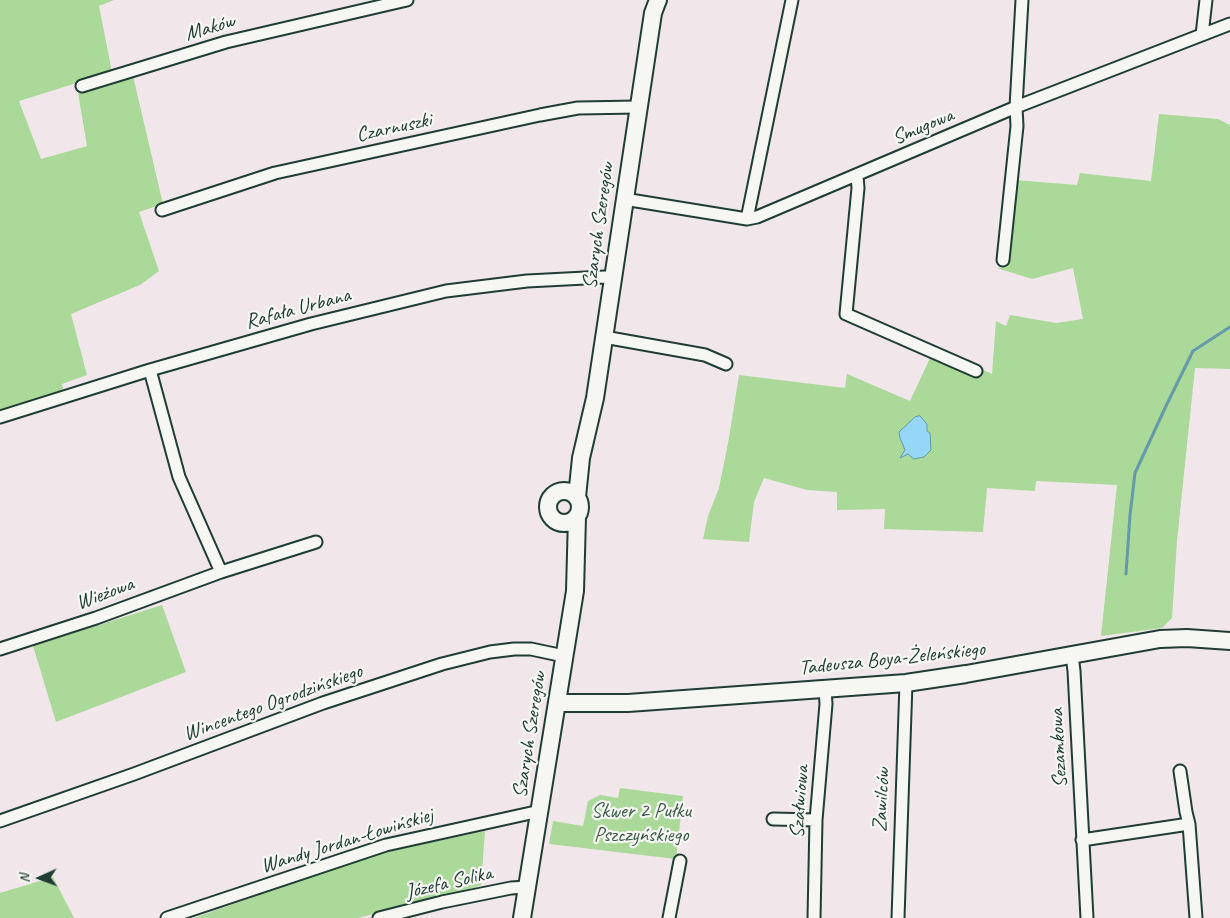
<!DOCTYPE html>
<html>
<head>
<meta charset="utf-8">
<style>
  body { margin:0 }
  #map { position:relative; width:1230px; height:918px; overflow:hidden; background:#f1e7ea; font-family:Caveat,sans-serif }
  canvas { display:block }
  .north { position:absolute; left:15px; top:853px; width:50px; height:50px; -webkit-text-stroke:4px #f6f6f2; paint-order:stroke; rotate:268deg; font-size:14px; font-weight:700; line-height:20px; text-align:center; color:#1f3d34 }
  .north::after { content:''; display:block; margin:auto; width:18px; height:22px; background:#1f3d34; clip-path:polygon(50% 0,100% 100%,50% 72%,0 100%) }
</style>
</head>
<body>
<div id="map">
<canvas width="1230" height="918"></canvas>
<div class="north">N</div>
</div>
<script>
const context = document.querySelector('canvas').getContext('2d');
context.lineJoin = 'round';
function fillPath(path, color) { context.fillStyle = color; context.fill(path, 'evenodd'); }
function trace(path, color, width, dash) { context.strokeStyle = color; context.lineWidth = width; context.lineCap = dash ? 'butt' : 'round'; context.setLineDash(dash || []); context.stroke(path); }
function drawText(font, color, halo, rows, align = 'center') {
  context.font = font + ' Caveat,sans-serif'; context.lineWidth = 4.5; context.setLineDash([]); context.textBaseline = 'middle'; context.strokeStyle = halo; context.fillStyle = color; for (const [text, x, y, turn = 0] of rows) {
    context.save(); context.translate(x, y); context.rotate((+turn || 0) * Math.PI / 180); context.textAlign = isNaN(turn) ? turn : align; if (halo) context.strokeText(text, 0, 0); context.fillText(text, 0, 0); context.restore();
  }
}
const green = new Path2D(`
  M 0,0 L 114,0 L 99,6 L 112,72 L 19,101 L 41,159 L 87,146 L 78,93 L 114,80 L 133,76 L 163,204 L 139,212 L 159,271 L 140,285 L 71,314 L 87,375 L 62,384 L 64,393 L 0,414 Z
  M 1159,114 L 1218,119 L 1230,125 L 1230,369 L 1195,368 L 1177,541 L 1172,618 L 1162,628 L 1101,636 L 1117,485 L 1036,481 L 1035,491 L 987,488 L 983,532 L 884,529 L 885,509 L 837,510 L 837,492 L 807,490 L 764,478 L 754,502 L 749,542 L 703,539 L 708,516 L 719,488 L 729,438 L 739,375 L 845,388 L 847,374 L 910,401 L 931,356 L 975,378 L 979,368 L 992,374 L 996,321 L 1006,326 L 1010,315 L 1056,323 L 1083,319 L 1073,268 L 1032,279 L 997,268 L 1007,267 L 1015,180 L 1077,185 L 1080,173 L 1151,181 Z
  M 162,605 L 186,672 L 56,722 L 33,646 Z
  M 620,788 L 683,796 L 676,859 L 549,844 L 553,821 L 583,826 L 588,801 L 600,795 L 618,798 Z
  M 485,831 L 481,885 L 462,892 L 358,918 L 194,918 L 284,886 L 386,852 Z
  M 53,877 L 74,918 L 0,918 L 0,893 Z`);
const water = new Path2D(`
  M 920,416 L 927,424 L 927,431 L 930,433 L 931,450 L 924,457 L 914,459 L 908,454 L 900,458 L 905,450 L 900,438 L 899,432 L 915,417 Z`);
const stream = new Path2D(`
  M 1126,574 L 1130,515 L 1135,473 L 1166,406 L 1193,351 L 1230,327`);
const street = new Path2D(`
  M 1202,35 L 1206,0
  M 82,86 L 226,42 L 407,0
  M 857,176 L 858,188 L 846,314 L 976,371
  M 624,199 L 747,219 L 757,217 L 1016,107 L 1230,24
  M 162,210 L 275,173 L 540,115 L 578,108 L 638,107
  M 747,219 L 792,0
  M 1003,260 L 1017,126 L 1016,107 L 1022,0
  M 604,337 L 705,355 L 726,364
  M 150,370 L 179,477 L 221,572
  M 0,417 L 150,370 L 311,324 L 446,291 L 527,281 L 605,277 L 613,280
  M 0,649 L 96,618 L 221,572 L 316,542
  M 1072,655 L 1074,671 L 1087,918
  M 1180,771 L 1186,812 L 1189,824 L 1196,918
  M 773,819 L 816,820
  M 0,821 L 134,774 L 323,703 L 442,664 L 490,652 L 514,649 L 531,649 L 564,656
  M 1082,840 L 1189,824
  M 167,918 L 386,845 L 540,811
  M 379,918 L 442,902 L 511,888 L 527,887
  M 669,918 L 680,861
  M 814,918 L 816,820 L 826,704 L 825,689
  M 898,918 L 906,683`);
const secondary = new Path2D(`
  M548 507a16 16 0 1 1 32 0a16 16 0 1 1-32 0Z
  M 577,497 L 581,458 L 595,398 L 653,13 L 658,0
  M 557,703 L 628,703 L 906,683 L 966,674 L 1160,639 L 1187,638 L 1230,641
  M 522,918 L 575,591 L 577,517`);
const streetNames = [
  ["Maków",210,28,-16],
  ["Smugowa",923,127,-23],
  ["Czarnuszki",394,128,-12],
  ["Szarych Szeregów",599,226,-82],
  ["Rafała Urbana",298,309,-15],
  ["Wieżowa",105,594,-20],
  ["Tadeusza Boya-Żeleńskiego",892,659,-6],
  ["Wincentego Ogrodzińskiego",273,703,-20],
  ["Szarych Szeregów",530,735,-81],
  ["Sezamkowa",1059,748,-93],
  ["Zawilców",882,800,-87],
  ["Szałwiowa",800,802,-86],
  ["Wandy Jordan-Łowińskiej",347,841,-17],
  ["Józefa Solika",449,883,-13]
];
const parkNames = [
  ["Skwer 2 Pułku",641,811],
  ["Pszczyńskiego",641,835]
];
fillPath(green, '#aad999');
fillPath(water, '#96d6f7');
trace(water, '#6699a9', 1);
trace(stream, '#6699a9', 3);
trace(street, '#1f3d34', 15);
trace(secondary, '#1f3d34', 20);
trace(street, '#f6f6f2', 11);
trace(secondary, '#f6f6f2', 16);
drawText('21px', '#1f3d34', '#f6f6f2', streetNames);
drawText('21px', '#3b5c48', '#f6f6f2', parkNames);
</script>
</body>
</html>
